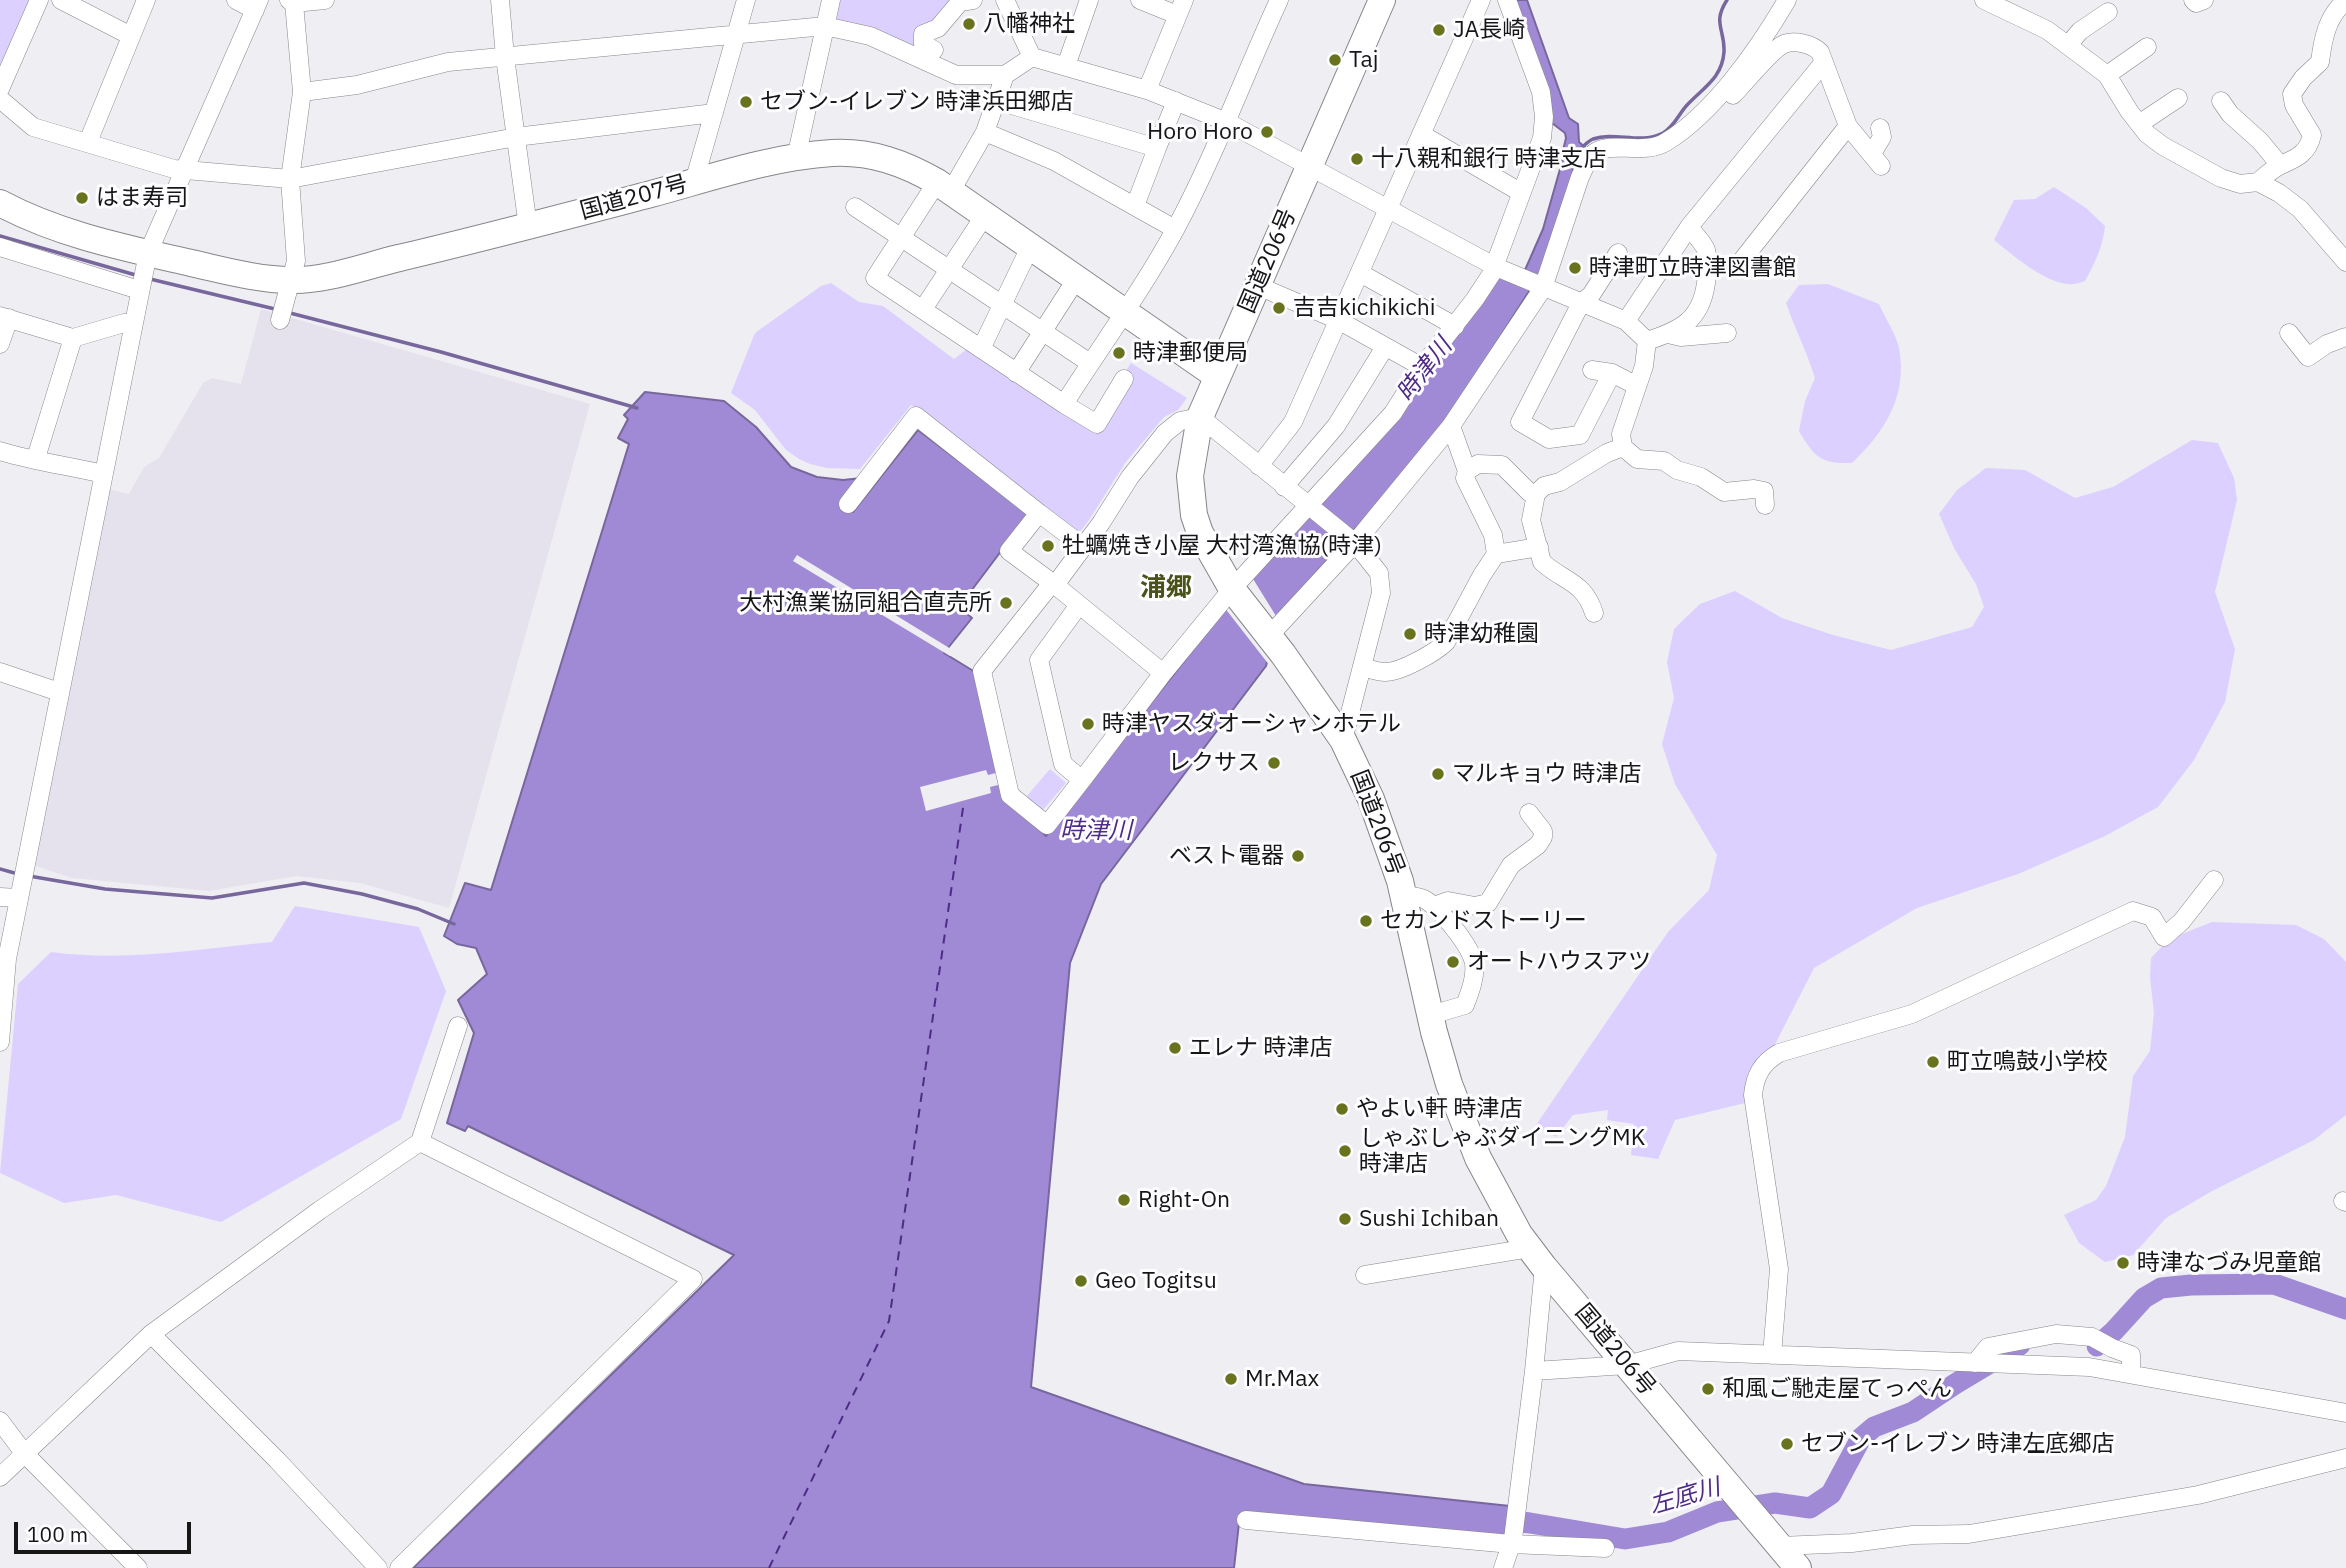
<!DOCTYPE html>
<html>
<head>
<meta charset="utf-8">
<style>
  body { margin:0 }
  #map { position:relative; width:2346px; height:1568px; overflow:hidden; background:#efeef3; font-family:"IBM Plex Sans",sans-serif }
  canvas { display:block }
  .scale { position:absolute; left:14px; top:1522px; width:177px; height:32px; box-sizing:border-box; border:4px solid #161617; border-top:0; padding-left:9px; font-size:21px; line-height:24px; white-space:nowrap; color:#161617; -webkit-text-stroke:5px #fdfcff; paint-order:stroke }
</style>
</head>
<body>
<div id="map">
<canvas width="2346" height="1568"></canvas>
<div class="scale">100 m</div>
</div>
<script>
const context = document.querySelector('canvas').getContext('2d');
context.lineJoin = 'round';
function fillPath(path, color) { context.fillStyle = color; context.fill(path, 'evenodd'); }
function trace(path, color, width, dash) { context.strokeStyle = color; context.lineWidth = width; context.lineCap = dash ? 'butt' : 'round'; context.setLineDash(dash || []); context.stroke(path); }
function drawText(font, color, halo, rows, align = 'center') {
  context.font = font + ' "IBM Plex Sans","Noto Sans JP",sans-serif'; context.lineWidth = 6; context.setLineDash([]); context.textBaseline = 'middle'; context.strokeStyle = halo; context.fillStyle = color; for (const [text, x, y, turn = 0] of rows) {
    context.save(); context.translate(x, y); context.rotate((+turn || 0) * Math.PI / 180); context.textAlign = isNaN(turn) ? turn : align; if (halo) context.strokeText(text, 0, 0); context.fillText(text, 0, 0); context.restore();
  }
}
const built = new Path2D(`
  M 261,309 L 590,404 L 449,908 L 360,883 L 296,876 L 209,891 L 72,878 L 33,865 L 109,489 L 129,494 L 144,467 L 159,458 L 203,383 L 212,378 L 241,384 Z`);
const green = new Path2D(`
  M 0,0 L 33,0 L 0,75 Z
  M 836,0 L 954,0 L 913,49 L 833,21 Z
  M 2054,187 L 2086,208 L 2105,226 C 2103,246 2095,263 2085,281 C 2081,282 2074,285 2069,284 C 2044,283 2013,255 1994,240 L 2014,200 L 2035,199 Z
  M 831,283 L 859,302 L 883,306 L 954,359 L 967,349 L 1091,425 L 1131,363 L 1187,398 L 1178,410 L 1164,417 L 1125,463 L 1089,520 L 1077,536 L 911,405 L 860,469 L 827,468 L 810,464 L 799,459 L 786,450 L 755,410 L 731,393 L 755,333 L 821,286 Z
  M 1828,284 L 1879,304 C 1885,318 1896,334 1899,348 C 1908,395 1885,432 1852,463 C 1821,464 1814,457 1799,431 L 1805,401 L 1815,378 C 1807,352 1795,329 1786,303 L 1799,285 Z
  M 2192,440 L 2218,443 L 2234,478 L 2237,500 L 2215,592 L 2235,649 L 2225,702 L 2194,760 L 2158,807 L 2105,836 L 2018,874 L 1917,908 L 1814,968 L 1745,1103 L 1675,1120 L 1658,1159 L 1631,1155 L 1634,1124 L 1607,1120 L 1608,1110 L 1573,1115 L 1556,1137 L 1536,1125 L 1668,932 L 1709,890 L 1717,855 L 1675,784 L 1662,744 L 1674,698 L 1667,662 L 1674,629 L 1700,604 L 1735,591 L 1782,618 L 1833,635 L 1891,650 L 1972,627 L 1984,607 L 1976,584 L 1955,550 L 1939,514 L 1957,490 L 1986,468 L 2025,470 L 2075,498 L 2113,487 Z
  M 1050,769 L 1066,783 L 1042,811 L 1026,797 Z
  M 295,906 L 419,927 L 446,991 L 401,1119 L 221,1222 L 116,1195 L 64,1203 L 0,1173 L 18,984 L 51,952 C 125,962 199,949 272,942 Z
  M 2212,922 L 2296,925 L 2324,939 L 2346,962 L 2346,1115 L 2314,1140 L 2212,1191 L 2166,1218 L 2133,1255 L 2105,1262 L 2079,1243 L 2064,1215 L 2096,1200 L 2106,1186 L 2125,1137 L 2133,1076 L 2150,1051 L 2154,1013 L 2150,977 L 2151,958 L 2169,939 Z`);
const water = new Path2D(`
  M 1512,0 L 1527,0 L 1569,118 L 1578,124 L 1579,142 L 1586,148 L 1574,164 L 1570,189 L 1540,274 L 1434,441 L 1280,613 L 1266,666 L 1101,884 L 1070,963 L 1031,1387 L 1304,1484 L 1510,1506 L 1507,1541 L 1240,1514 L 1234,1568 L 413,1568 L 734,1255 L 468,1126 L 465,1131 L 447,1123 L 474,1033 L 458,1000 L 487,974 L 476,948 L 457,944 L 444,936 L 465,883 L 491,890 L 629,444 L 618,438 L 628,419 L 624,415 L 645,392 L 724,401 L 756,427 L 791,467 L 817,477 L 843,480 L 862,478 L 841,505 L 853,512 L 918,430 L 1029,514 L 959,607 L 972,618 L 944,653 L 975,672 L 1006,798 L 1046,836 L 1223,612 L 1495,277 L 1525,270 L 1543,229 L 1562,162 L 1561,159 L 1566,138 L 1565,133 L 1548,120 Z`);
const pier = new Path2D(`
  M 797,555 L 951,649 L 949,652 L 952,654 L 950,656 L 793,561 Z
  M 1250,574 L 1281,624 L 1270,666 L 1224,607 Z
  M 986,770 L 988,775 L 1003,771 L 1006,783 L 990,787 L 991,793 L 926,811 L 920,787 Z`);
const stream = new Path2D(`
  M 1580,149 C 1584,146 1588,141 1593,139 C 1615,131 1641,145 1663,133 C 1675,126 1679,113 1688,104 C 1704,87 1722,78 1724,52 C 1725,29 1712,23 1727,0
  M 0,236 L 139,276
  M 150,279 L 279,310
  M 290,313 L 441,352 L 637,408
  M 0,869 L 18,874
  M 29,876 L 105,889 L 212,898 L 304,883 L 362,894 L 418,909 L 454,924`);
const river = new Path2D(`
  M 2097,1346 L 2114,1331 L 2144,1298 L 2161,1288 L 2191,1285 L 2274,1284 L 2346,1309
  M 1495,1519 L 1530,1523 L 1625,1539 L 1668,1532 L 1717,1512 L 1775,1503 L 1810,1508 L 1831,1494 L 1861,1438 L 1874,1427 L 1913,1412 L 1955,1384 L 2020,1345`);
const ferry = new Path2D(`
  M 769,1568 L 889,1321 L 964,801`);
const minor = new Path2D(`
  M 61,0 L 131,36
  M 236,0 L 255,10
  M 500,0 L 505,57 L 528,227
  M 1005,0 L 1032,57 L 1147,90 L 1227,122 L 1496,267 L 1626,321 L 1647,341 L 1644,366 L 1621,434 L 1623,447 L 1637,459 L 1664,461 L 1677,470 L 1701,477 L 1724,492 L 1754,489 L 1764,491 L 1765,505
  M 1140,0 L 1177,15
  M 1984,0 L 2047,30 L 2107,75 L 2129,111 L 2147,134 L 2163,146 L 2221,178 L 2240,184 L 2258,182 L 2279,193 L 2300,209 L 2346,262
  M 2193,0 L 2196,3 L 2204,0
  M 294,3 L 325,0
  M 2068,45 L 2080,31 L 2108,12
  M 934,50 L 923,44 L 923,34 L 938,28 L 960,2 L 973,0
  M 1066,66 L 1089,0
  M 1005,75 L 985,132 L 1054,161 L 1175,229
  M 2107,75 L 2147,47
  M 0,89 L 39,0
  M 1147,90 L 1184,0
  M 302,92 L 357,85 L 448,62 L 825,26 L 870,36 L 956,75 L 1005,75 L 1032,57
  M 1733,95 C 1744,84 1772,49 1784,44 C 1795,40 1812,44 1820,52 L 1848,126 L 1743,259
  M 0,99 L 33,127 L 174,169 L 290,179 L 516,137 L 714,113
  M 998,101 L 1157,148 L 1135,206
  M 2221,101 L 2230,114 L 2260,141 L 2280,165
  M 2139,124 L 2178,98
  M 1848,126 L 1881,166
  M 1421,134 L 1520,192
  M 88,142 L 146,0
  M 1157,148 L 1176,101
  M 1872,154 L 1882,137 L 1880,128
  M 796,158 L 831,0
  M 694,182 L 746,0
  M 937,182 L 875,278 L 1064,404 C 1101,346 1143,289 1176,228 C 1215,155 1244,76 1279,0
  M 2258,182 C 2265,176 2272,169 2281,165 C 2297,158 2308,153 2312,135 L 2294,105 L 2292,94 L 2303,78 L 2320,62 C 2323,38 2327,17 2346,0
  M 951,191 L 985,132
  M 855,207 L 1090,363
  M 1689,227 L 1824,62
  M 0,247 L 139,290
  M 1360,273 L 1455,326
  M 1258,286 L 1338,320 L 1422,367
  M 923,309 L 985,215
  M 0,316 L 73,338
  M 280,320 L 296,261 L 290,179 L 302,92 L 294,3 L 289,0
  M 1626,321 L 1689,227 C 1694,234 1703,242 1706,250 C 1709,259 1708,273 1706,283 C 1701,320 1681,330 1647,341
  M 2289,333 L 2308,357 L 2327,344 L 2346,337
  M 1668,334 L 1681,337 L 1727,333
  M 0,344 L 9,318
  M 981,349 L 1031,245
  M 1592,370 L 1612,373 L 1637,386
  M 1016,373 L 1077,278
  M 1612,373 L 1580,435 L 1549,439 L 1520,422 L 1581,303 L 1591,295 L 1618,253
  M 1064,404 L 1097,424 L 1124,379
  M 0,451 C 33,461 69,466 103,474
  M 36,458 L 73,338 L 124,323 L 133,323
  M 1259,466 L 1293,422 L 1481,0
  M 1467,471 L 1478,464 L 1502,465 L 1529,492 L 1536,494
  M 1284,487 L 1336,426 L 1385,347
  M 848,504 L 916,416 L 1039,513 L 1009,551 L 1055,585
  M 1039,513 L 1084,547
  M 1496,554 L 1539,547
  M 1052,583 L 982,671 L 1010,795 L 1047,825 L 1082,780
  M 1079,605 L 1039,660 L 1063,764 L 1082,780 L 1163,673 L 1232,589 L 1393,413 L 1422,367 L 1475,299 L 1496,267 L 1497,259 L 1542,138 L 1544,117 L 1541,92 L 1507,0
  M 1594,613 C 1584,581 1564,582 1542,562 L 1531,520 L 1536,494 L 1544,486 L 1560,482 L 1607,453 L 1623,447
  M 1269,636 L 1355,543 L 1451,426 L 1543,288 L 1580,177 C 1584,169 1589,155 1597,151 C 1614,142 1645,155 1666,142 C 1714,113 1759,48 1787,0
  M 1363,667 C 1370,669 1378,672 1385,672 C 1401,672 1435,653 1446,642 L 1482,575 L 1496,554 L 1493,535 L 1465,478 L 1467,471 L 1451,426
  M 0,672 L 59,692
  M 1163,673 L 1055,585 L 1101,523 L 1130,477 L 1165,433 L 1180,421 L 1200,417 L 1355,543 L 1379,573 L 1381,593 L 1343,740
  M 1403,895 C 1410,896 1418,896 1424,899 C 1440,908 1470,945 1474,963 C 1476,977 1470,992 1465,1005 L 1431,1015
  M 0,897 L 19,898
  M 1434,906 L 1448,901 L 1475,906 L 1488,903 L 1511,865 L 1538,845 L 1543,837 L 1543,831 L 1529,813
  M 0,1042 L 7,959 L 148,253 L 259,0
  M 2343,1201 L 2346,1202
  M 1365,1275 L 1530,1248
  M 151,1334 L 277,1460 L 378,1568
  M 1772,1355 L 1779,1269 L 1753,1095 C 1755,1075 1762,1063 1779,1053 L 1912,1014 L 2133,911 L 2152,917 L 2164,937 L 2182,921 L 2214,880
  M 1975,1363 L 1988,1347 L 2056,1334 L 2092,1337 L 2112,1348 L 2131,1355 L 2131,1373
  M 1534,1371 L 1627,1365 L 1678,1351 L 2089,1367 L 2346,1413
  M 0,1421 L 24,1453 L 138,1568
  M 0,1477 L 151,1334 L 320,1210 L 420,1142 L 458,1026
  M 1246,1520 L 1511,1544 L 1605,1548
  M 1780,1546 L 1852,1543 L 1913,1535 L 1969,1534 L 2198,1495 L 2346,1458
  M 399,1568 L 693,1279 L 420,1142
  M 1503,1568 L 1513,1539 L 1534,1371 L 1544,1267`);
const highway = new Path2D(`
  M 1382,0 L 1200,417 L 1190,476 L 1194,515 L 1200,533 L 1232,589 L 1283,654 L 1343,740 L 1371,799 L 1400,881 L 1434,1032 L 1449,1084 L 1478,1158 L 1519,1234 L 1544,1267 L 1798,1568
  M 0,203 C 60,235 126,248 191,263 C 223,270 258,280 291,280 C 326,281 365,266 399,258 C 484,238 567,216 651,194 C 710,178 770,157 832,153 C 871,151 904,163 937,182 L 1217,376`);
const markers = [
  [969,24,7,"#69731d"],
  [1439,30,7,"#69731d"],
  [1335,60,7,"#69731d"],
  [746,102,7,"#69731d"],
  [1267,132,7,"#69731d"],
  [1357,159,7,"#69731d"],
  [82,198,7,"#69731d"],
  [1575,268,7,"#69731d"],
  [1279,308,7,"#69731d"],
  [1119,353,7,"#69731d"],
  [1048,546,7,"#69731d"],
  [1006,603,7,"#69731d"],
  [1410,634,7,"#69731d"],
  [1088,724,7,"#69731d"],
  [1274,763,7,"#69731d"],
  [1438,774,7,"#69731d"],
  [1298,856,7,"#69731d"],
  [1366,921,7,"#69731d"],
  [1453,962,7,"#69731d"],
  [1175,1048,7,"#69731d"],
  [1933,1062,7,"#69731d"],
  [1342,1109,7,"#69731d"],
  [1345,1151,7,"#69731d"],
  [1124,1200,7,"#69731d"],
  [1345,1219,7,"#69731d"],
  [2123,1263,7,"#69731d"],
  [1081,1281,7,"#69731d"],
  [1231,1379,7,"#69731d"],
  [1708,1389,7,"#69731d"],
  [1787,1444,7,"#69731d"]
];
const poiNames = [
  ["八幡神社",983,24],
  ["JA長崎",1453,30],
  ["Taj",1349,60],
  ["セブン-イレブン 時津浜田郷店",760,102],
  ["Horo Horo",1253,132,"right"],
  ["十八親和銀行 時津支店",1371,159],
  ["はま寿司",96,198],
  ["時津町立時津図書館",1589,268],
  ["吉吉kichikichi",1293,308],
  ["時津郵便局",1133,353],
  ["牡蠣焼き小屋 大村湾漁協(時津)",1062,546],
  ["大村漁業協同組合直売所",992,603,"right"],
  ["時津幼稚園",1424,634],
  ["時津ヤスダオーシャンホテル",1102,724],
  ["レクサス",1260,763,"right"],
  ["マルキョウ 時津店",1452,774],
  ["ベスト電器",1284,856,"right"],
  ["セカンドストーリー",1380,921],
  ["オートハウスアツ",1467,962],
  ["エレナ 時津店",1189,1048],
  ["町立鳴鼓小学校",1947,1062],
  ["やよい軒 時津店",1356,1109],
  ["しゃぶしゃぶダイニングMK",1359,1138],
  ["時津店",1359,1164],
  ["Right-On",1138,1200],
  ["Sushi Ichiban",1359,1219],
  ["時津なづみ児童館",2137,1263],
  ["Geo Togitsu",1095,1281],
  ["Mr.Max",1245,1379],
  ["和風ご馳走屋てっぺん",1722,1389],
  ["セブン-イレブン 時津左底郷店",1801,1444]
];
const streetNames = [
  ["国道207号",634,198,-15],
  ["国道206号",1268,261,-67],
  ["国道206号",1377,823,69],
  ["国道206号",1615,1350,50]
];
const waterNames = [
  ["時津川",1425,370,-52],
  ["時津川",1096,831],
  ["左底川",1685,1497,-16]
];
const quarterNames = [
  ["浦郷",1166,588]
];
fillPath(built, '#e5e2ee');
fillPath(green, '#dbd0ff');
fillPath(water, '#a08ad6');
trace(water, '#77679d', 2);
fillPath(pier, '#efeef3');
trace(stream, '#77679d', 3.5);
trace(river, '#a08ad6', 21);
trace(ferry, '#4e2c85', 2, [9, 7]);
trace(minor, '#87868a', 19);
trace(highway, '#87868a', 28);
trace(minor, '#fff', 18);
trace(highway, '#fff', 26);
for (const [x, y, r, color] of markers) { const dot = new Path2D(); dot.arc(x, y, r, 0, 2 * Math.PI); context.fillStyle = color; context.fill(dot); trace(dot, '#fdfcff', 2.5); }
drawText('23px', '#161617', '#fdfcff', poiNames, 'left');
drawText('23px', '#161617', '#fdfcff', streetNames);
drawText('italic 24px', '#4e2c85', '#fdfcff', waterNames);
drawText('bold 26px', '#4a5218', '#fdfcff', quarterNames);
</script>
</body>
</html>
